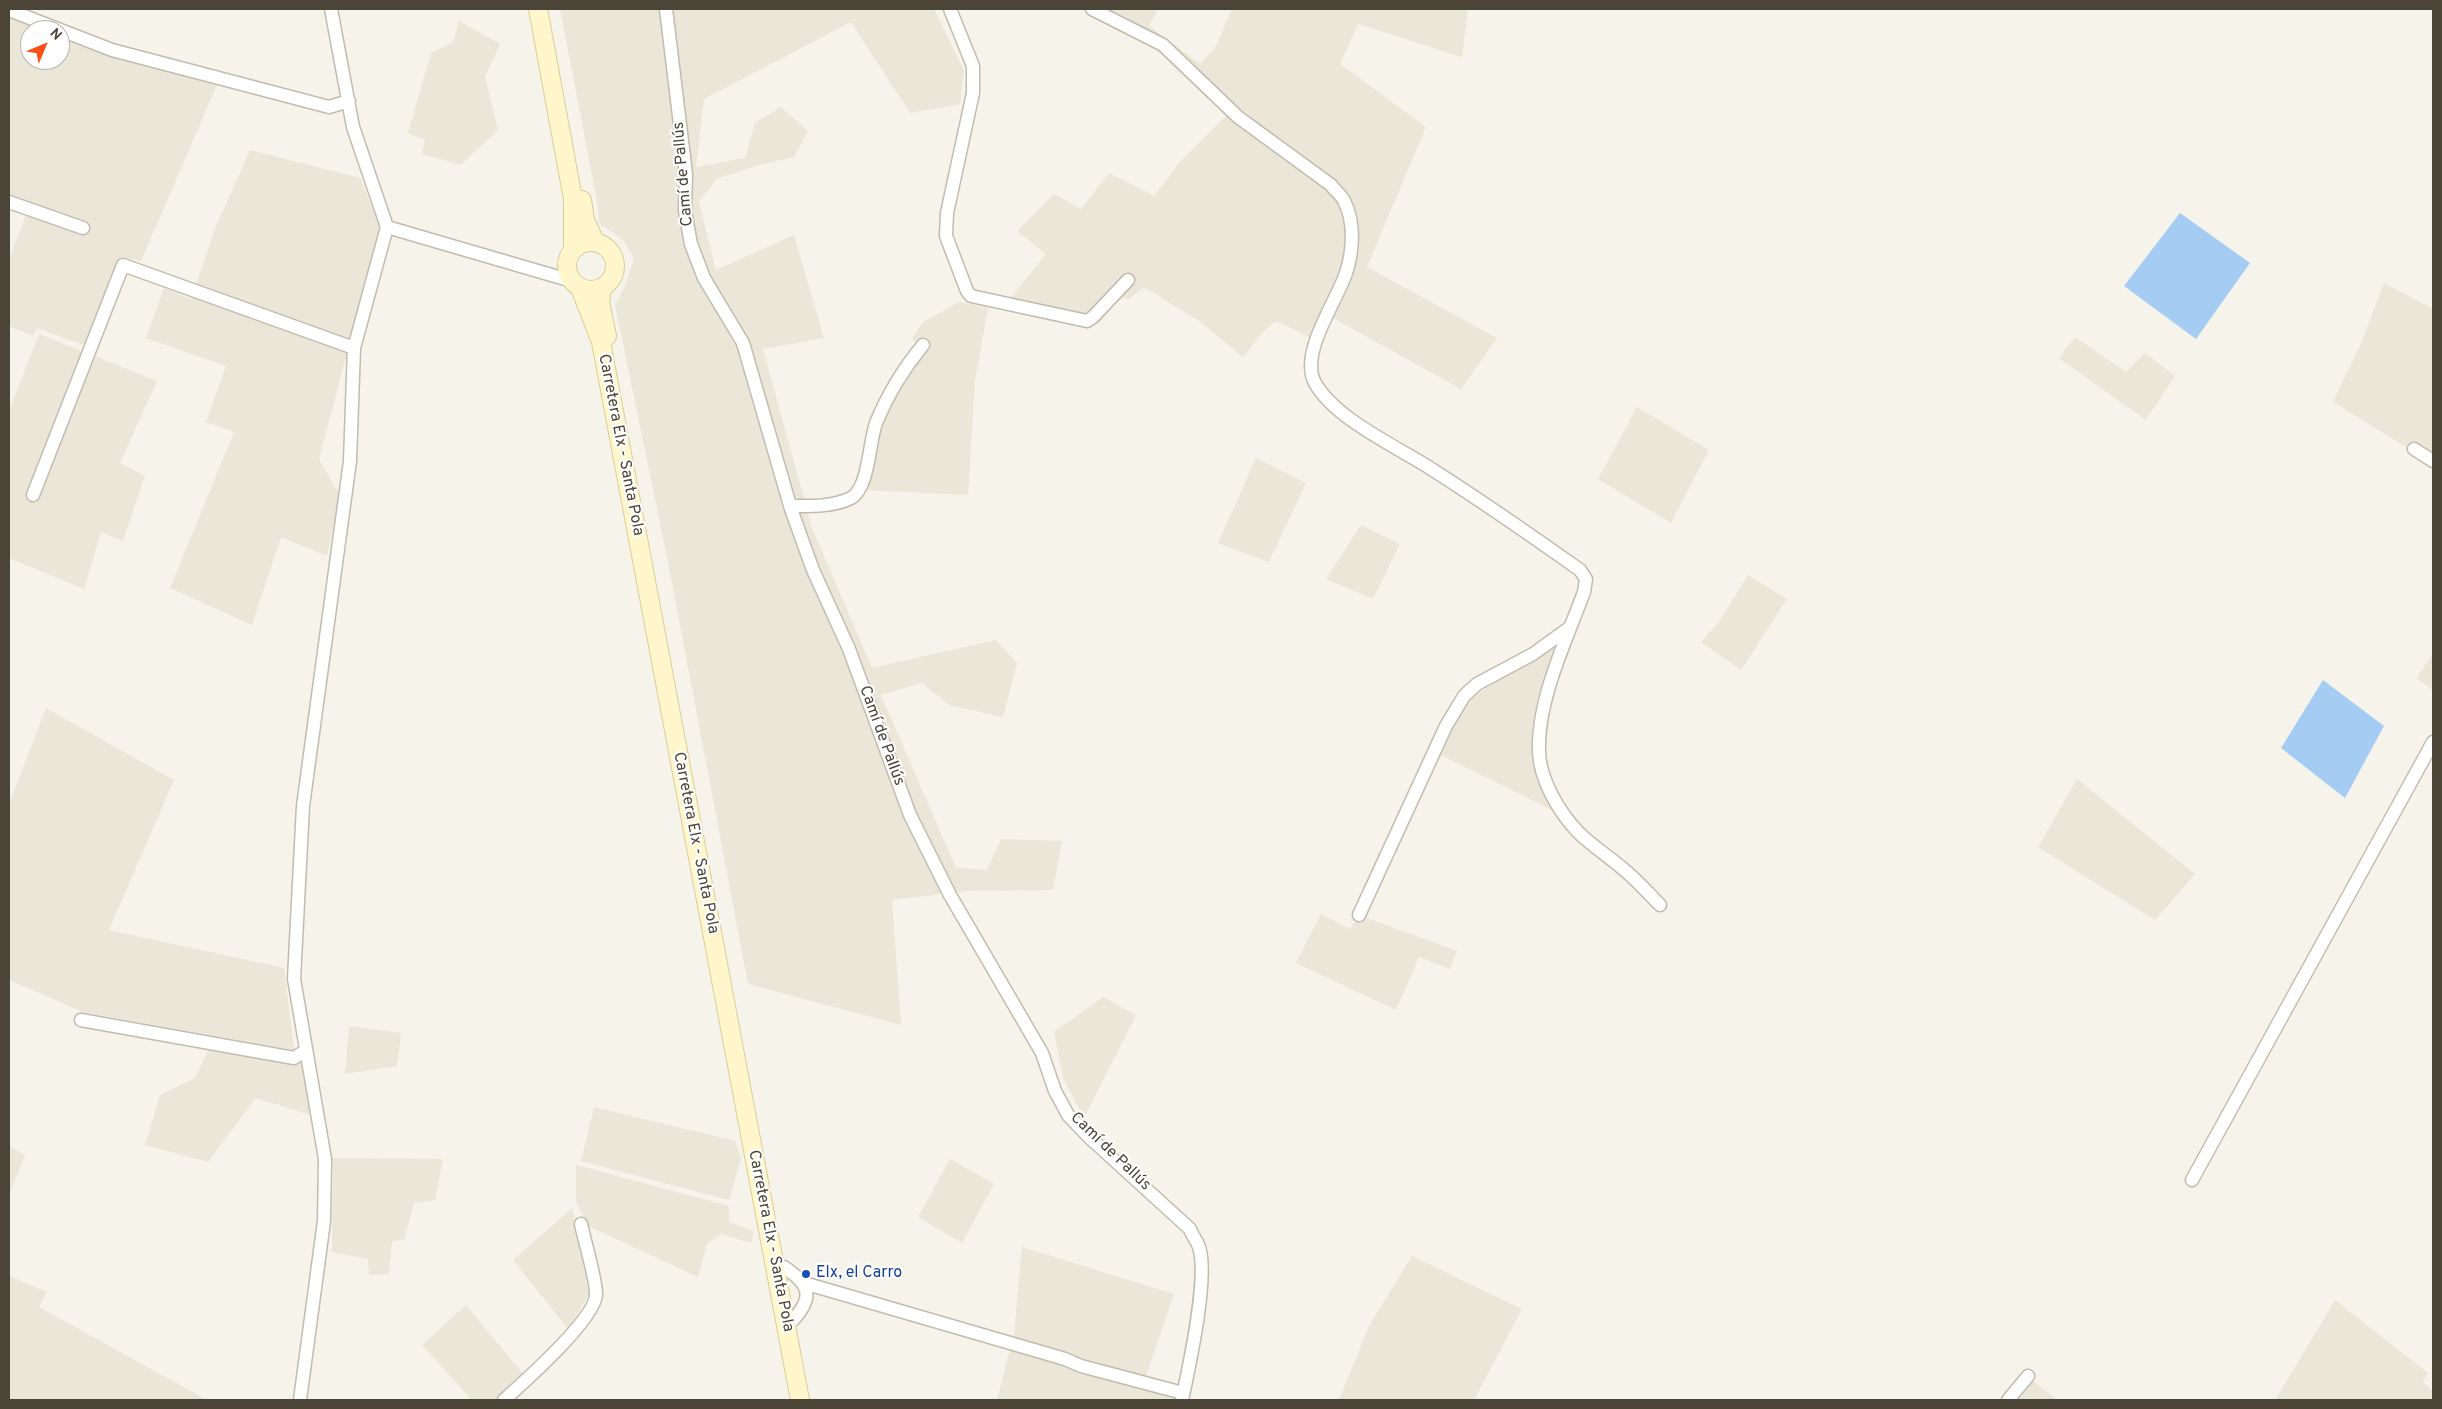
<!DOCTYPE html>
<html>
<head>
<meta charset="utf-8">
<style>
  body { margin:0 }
  #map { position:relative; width:2442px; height:1409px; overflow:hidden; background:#f6f3ea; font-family:Overpass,sans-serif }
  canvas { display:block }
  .frame { position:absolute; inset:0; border:10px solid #4b4538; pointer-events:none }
  .north { position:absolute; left:20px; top:20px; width:50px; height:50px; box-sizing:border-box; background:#fff; border:1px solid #b7b5af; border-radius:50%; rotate:45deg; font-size:14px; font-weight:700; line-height:20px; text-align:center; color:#4b4538 }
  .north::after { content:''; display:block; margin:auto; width:18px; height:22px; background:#ff4f18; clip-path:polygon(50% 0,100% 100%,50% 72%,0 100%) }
</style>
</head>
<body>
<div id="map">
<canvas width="2442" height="1409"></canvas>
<div class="frame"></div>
<div class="north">N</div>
</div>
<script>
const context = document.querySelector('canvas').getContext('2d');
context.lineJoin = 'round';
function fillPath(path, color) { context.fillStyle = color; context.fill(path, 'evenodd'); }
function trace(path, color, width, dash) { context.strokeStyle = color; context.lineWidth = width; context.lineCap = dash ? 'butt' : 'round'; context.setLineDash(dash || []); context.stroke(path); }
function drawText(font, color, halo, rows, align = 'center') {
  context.font = font + ' Overpass,sans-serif'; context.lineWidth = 4; context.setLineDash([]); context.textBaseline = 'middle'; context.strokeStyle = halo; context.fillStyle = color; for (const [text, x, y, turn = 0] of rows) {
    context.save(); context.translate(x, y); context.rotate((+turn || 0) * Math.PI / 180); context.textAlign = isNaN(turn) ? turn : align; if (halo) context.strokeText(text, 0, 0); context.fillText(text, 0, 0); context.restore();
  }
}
const residential = new Path2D(`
  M 560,9 L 934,9 L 964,70 L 960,104 L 910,113 L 851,22 L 704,99 L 696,167 L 745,158 L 755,123 L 781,107 L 808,131 L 794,157 L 756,166 L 716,179 L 699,202 L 716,270 L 794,235 L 824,338 L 763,349 L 812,528 L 872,668 L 996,640 L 1017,663 L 1003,717 L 949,705 L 922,683 L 881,695 L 956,868 L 987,870 L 1001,839 L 1062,841 L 1053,890 L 965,891 L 892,900 L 901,1025 L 748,984 L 668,562 L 615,305 L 625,286 L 634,258 L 623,240 L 599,223 L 597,201 Z
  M 1103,9 L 1158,9 L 1149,26 L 1200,64 L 1215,48 L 1232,9 L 1468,9 L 1462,57 L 1358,24 L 1340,64 L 1426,127 L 1367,267 L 1497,338 L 1461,389 L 1322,312 L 1311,338 L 1276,321 L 1263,332 L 1243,357 L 1199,321 L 1144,287 L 1129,299 L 1120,297 L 1098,324 L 1010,299 L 1046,254 L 1017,231 L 1054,194 L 1081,209 L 1109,173 L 1154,196 L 1180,162 L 1226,116 L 1129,24 Z
  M 9,17 L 43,30 L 30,30 L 30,60 L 60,60 L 60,36 L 91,48 L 217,85 L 141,261 L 121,257 L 86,346 L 37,328 L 33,336 L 9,326 L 9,259 L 29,207 L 9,199 Z
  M 459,21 L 500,44 L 485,77 L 498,130 L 461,165 L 422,154 L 425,140 L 408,133 L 431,53 L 453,42 Z
  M 250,150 L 360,178 L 380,228 L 319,459 L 340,496 L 327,556 L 281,537 L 252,625 L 170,588 L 234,432 L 206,422 L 226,366 L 146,338 L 164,288 L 191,299 L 216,226 Z
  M 2384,283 L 2433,309 L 2433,456 L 2409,449 L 2333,402 L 2362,341 Z
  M 959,302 L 988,308 L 975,381 L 968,495 L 865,490 L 879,423 L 920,346 L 912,339 L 923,322 Z
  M 39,334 L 157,381 L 120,463 L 145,476 L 123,541 L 101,532 L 84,589 L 9,558 L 9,411 Z
  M 2075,337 L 2126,372 L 2145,353 L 2175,376 L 2146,420 L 2059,358 Z
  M 1637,407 L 1709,450 L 1671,523 L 1598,479 Z
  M 1256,458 L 1306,483 L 1269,562 L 1218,543 Z
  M 1361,525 L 1400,544 L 1373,599 L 1326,579 Z
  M 1748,575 L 1787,599 L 1741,670 L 1701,642 L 1719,622 Z
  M 1560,643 L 1535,728 L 1556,812 L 1441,755 L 1465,704 L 1492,684 Z
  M 2433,654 L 2433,690 L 2416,678 Z
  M 46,708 L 174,780 L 109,930 L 284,968 L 294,1050 L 83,1012 L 9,980 L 9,798 L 11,799 Z
  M 2077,779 L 2195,874 L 2155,920 L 2038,847 Z
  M 1321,914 L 1350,929 L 1359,915 L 1457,951 L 1450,969 L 1419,957 L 1396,1010 L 1296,963 Z
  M 1103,997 L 1136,1015 L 1084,1118 L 1063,1078 L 1054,1032 Z
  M 349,1026 L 401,1033 L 397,1066 L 345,1074 Z
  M 209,1049 L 301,1061 L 311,1115 L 256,1098 L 208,1162 L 145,1145 L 160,1095 L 195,1078 Z
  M 594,1107 L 735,1141 L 741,1158 L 729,1200 L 581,1161 Z
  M 9,1146 L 25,1155 L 9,1195 Z
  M 333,1158 L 443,1159 L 435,1200 L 414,1203 L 404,1240 L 392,1241 L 389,1274 L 369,1275 L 368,1259 L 332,1252 Z
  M 950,1159 L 994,1184 L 962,1243 L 918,1217 Z
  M 576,1165 L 729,1206 L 729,1222 L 754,1231 L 751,1243 L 721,1234 L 707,1244 L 698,1277 L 588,1226 L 576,1202 Z
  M 572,1208 L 589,1294 L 568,1329 L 513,1260 Z
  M 1022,1247 L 1174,1294 L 1142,1388 L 1177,1396 L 1176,1400 L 997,1400 L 1014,1334 Z
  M 1412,1256 L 1522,1309 L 1474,1400 L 1339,1400 L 1369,1326 Z
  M 9,1276 L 47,1292 L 39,1307 L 207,1400 L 9,1400 Z
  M 2335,1300 L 2428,1373 L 2423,1382 L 2433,1391 L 2433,1400 L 2275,1400 Z
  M 466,1305 L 524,1375 L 498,1400 L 472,1400 L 422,1345 Z
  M 2033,1381 L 2057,1400 L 2018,1400 Z`);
const water = new Path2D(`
  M 2180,213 L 2250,263 L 2196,339 L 2124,286 Z
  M 2323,680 L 2384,726 L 2345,798 L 2281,748 Z`);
const minor = new Path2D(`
  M 666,9 L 686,174 L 685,211 L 691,244 L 704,278 L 743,343 L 791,509 L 813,570 L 849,649 L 910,815 L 950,895 L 1042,1053 L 1055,1091 L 1068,1115 L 1089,1137 L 1190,1229 C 1192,1235 1197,1241 1199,1247 C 1209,1277 1189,1367 1182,1400
  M 950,9 L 973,66 L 973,93 L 947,213 L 946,236 L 967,291 L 971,296 L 1087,321 L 1093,317 L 1128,280
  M 1092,9 L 1163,45 L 1238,117 L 1331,185 C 1335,191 1343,196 1345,203 C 1355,223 1353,252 1346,273 C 1336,303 1299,353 1315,383 C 1336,420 1398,447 1433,470 C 1483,502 1532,536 1580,570 L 1586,579 L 1584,592 C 1566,641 1537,700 1539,752 C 1540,780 1559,812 1578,832 C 1591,845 1608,856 1622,868 C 1636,879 1648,893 1660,905
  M 9,10 L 112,50 L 329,107 L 349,101
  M 9,202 L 83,228
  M 387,227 L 572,281
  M 2414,449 L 2433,461
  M 33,495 L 123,265 L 354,348
  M 791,506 C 810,506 833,507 851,498 C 869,488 869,442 876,423 C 887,396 904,368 923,345
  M 1359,915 L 1446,726 L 1464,696 L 1477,684 L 1533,654 L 1569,628
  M 81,1020 L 294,1058 L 305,1051
  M 2192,1180 L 2433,742
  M 784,1267 C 809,1284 815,1296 793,1320
  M 804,1283 L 1065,1359 L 1081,1366 L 1183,1393
  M 300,1400 L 324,1221 L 325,1159 L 294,979 L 303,806 L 350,461 L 354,348 L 387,227 L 353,127 L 331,9
  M 504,1400 C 524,1382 594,1320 596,1295 C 597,1282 584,1239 581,1224
  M 2008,1400 L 2028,1376`);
const secondary = new Path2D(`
  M 538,9 L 573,199 L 573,250
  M 582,200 L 585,220 L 595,242
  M567 266a24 24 0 1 1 48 0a24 24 0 1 1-48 0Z
  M 580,288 L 601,342 L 800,1400
  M 602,288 L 600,302 L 607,336`);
const markers = [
  [806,1274,5,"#1a4fb4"]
];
const streetNames = [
  ["Camí de Pallús",684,174,-95],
  ["Carretera Elx - Santa Pola",620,445,79],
  ["Camí de Pallús",881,736,70],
  ["Carretera Elx - Santa Pola",695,843,79],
  ["Camí de Pallús",1110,1152,44],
  ["Carretera Elx - Santa Pola",770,1241,79]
];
const transitNames = [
  ["Elx, el Carro",816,1274]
];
fillPath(residential, '#eae6d8');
fillPath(water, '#a5cdf4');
trace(minor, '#c2bcac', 15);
trace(secondary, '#d8cc98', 20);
trace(minor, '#fff', 12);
trace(secondary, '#fff7cb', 18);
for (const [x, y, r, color] of markers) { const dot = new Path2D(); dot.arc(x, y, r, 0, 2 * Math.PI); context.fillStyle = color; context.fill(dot); trace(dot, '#fff', 2); }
drawText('16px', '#4b4538', '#fff', streetNames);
drawText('16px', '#164399', '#fff', transitNames, 'left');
</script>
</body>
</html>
